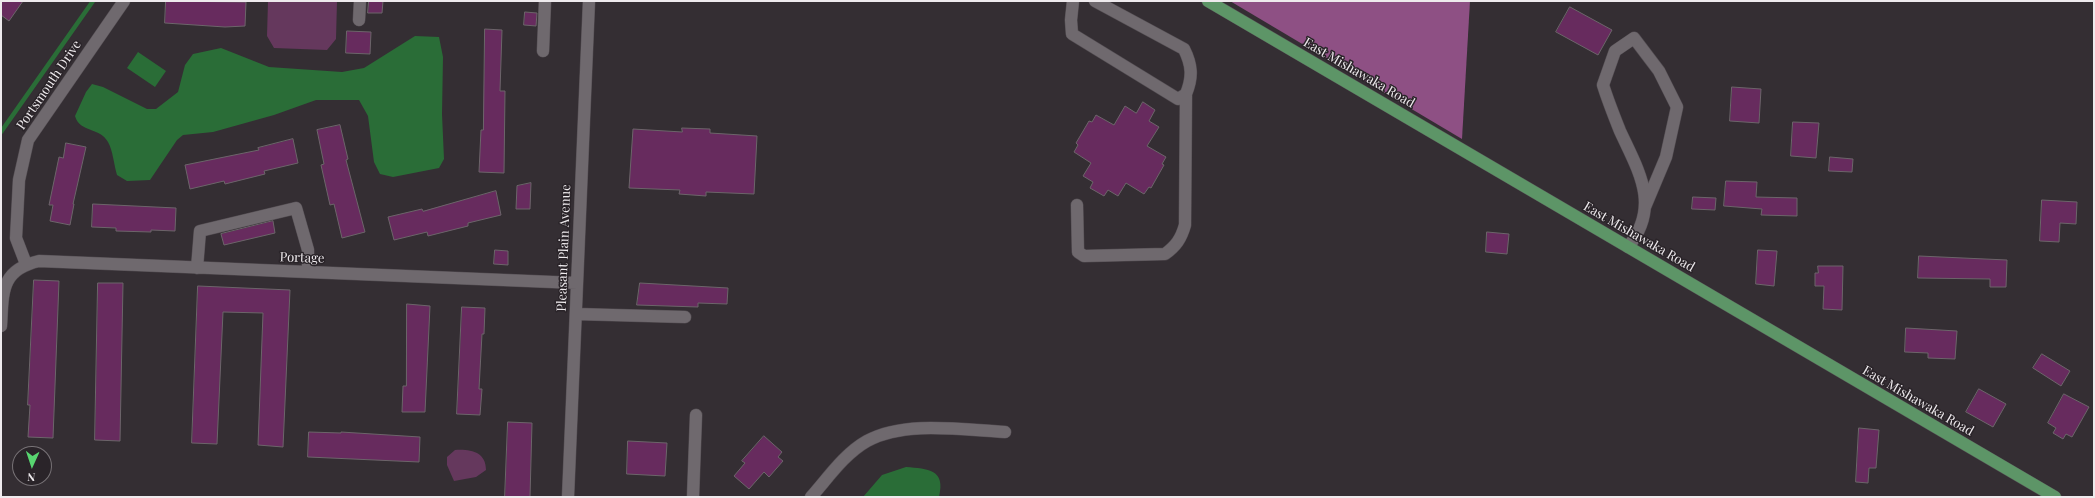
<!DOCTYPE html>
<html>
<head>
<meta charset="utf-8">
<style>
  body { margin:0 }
  #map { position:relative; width:2095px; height:498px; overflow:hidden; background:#342e33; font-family:"Playfair Display",serif }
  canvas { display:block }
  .frame { position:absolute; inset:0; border:2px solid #eeeaed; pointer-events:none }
  .north { position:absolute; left:12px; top:446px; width:40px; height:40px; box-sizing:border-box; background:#2a2429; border:1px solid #787377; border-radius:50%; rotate:183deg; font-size:11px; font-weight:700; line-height:16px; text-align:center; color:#eeeaed }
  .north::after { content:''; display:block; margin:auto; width:14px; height:18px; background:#58d570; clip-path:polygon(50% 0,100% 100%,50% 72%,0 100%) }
</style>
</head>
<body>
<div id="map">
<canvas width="2095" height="498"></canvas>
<div class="frame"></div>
<div class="north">N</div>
</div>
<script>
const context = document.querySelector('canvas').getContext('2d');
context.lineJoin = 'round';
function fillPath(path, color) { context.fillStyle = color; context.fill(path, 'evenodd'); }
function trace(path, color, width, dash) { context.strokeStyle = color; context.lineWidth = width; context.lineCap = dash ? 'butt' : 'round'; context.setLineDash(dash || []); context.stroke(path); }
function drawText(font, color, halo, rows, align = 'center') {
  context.font = font + ' "Playfair Display",serif'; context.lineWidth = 3; context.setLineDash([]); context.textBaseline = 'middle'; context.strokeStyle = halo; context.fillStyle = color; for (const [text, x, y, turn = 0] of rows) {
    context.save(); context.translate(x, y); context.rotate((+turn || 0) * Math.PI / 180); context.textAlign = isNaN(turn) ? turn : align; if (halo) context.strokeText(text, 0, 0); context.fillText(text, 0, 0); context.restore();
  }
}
const green = new Path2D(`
  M 268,1 L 337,1 L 336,39 L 327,50 L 274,48 L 267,36 Z
  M 455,450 C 471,449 486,452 486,470 L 476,477 L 454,481 L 447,465 L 447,457 Z`);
const forest = new Path2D(`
  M 1230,1 L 1470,1 L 1462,139 Z`);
const water = new Path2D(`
  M 415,36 L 439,37 L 443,57 L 442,114 L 444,159 L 439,168 L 393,177 L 380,174 L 374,162 L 368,116 L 359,100 L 316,100 L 274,115 L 213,132 L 183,135 L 177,140 L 150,180 L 127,181 L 117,175 C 114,165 113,151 108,142 C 100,127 80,133 75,116 L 86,92 L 92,84 L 103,87 L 147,109 L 156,109 L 178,92 L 185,65 L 193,54 L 221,48 L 269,67 L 342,72 L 364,68 Z
  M 138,52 L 166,71 L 155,87 L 127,68 Z
  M 906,467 C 928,469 946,469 939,497 L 863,497 L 882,475 Z`);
const stream = new Path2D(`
  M 1,132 L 93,1`);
const building = new Path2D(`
  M 1,1 L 23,1 L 9,21 L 1,15 Z
  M 166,1 L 246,2 L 245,26 L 225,27 L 165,23 Z
  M 369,1 L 383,1 L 382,13 L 368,13 Z
  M 1570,7 L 1612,30 L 1598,55 L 1556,32 Z
  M 525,12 L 537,13 L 536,26 L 524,25 Z
  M 485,29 L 502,30 L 500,91 L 505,91 L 504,173 L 479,172 L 481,130 L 483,130 Z
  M 347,31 L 371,32 L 370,54 L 346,53 Z
  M 1732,87 L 1761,89 L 1759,123 L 1730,121 Z
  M 1143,102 L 1155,110 L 1149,121 L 1159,127 L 1147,146 L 1166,157 L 1162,164 L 1164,165 L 1151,188 L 1149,187 L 1144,194 L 1126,183 L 1118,196 L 1108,190 L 1104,196 L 1090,188 L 1093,182 L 1083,176 L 1091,163 L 1074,152 L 1078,145 L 1076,143 L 1089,121 L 1092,122 L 1096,115 L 1114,125 L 1125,106 L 1136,113 Z
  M 1793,122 L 1819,123 L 1816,158 L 1791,156 Z
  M 340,125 L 348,159 L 346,160 L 365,232 L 342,238 L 334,204 L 330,205 L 321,165 L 324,164 L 317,130 Z
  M 682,128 L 710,129 L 710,133 L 757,136 L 754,194 L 706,192 L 706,196 L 679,194 L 680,190 L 629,188 L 633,129 L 682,132 Z
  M 293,139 L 298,163 L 264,171 L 265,174 L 225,184 L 224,181 L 190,189 L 185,165 L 259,150 L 258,148 Z
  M 66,143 L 86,147 L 73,204 L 74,204 L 70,225 L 50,221 L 53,205 L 49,205 L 59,157 L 63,158 Z
  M 1830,157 L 1853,159 L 1852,172 L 1829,171 Z
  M 1726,181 L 1757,182 L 1756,197 L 1797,198 L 1797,216 L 1761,215 L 1762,209 L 1724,206 Z
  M 531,183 L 530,209 L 516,209 L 517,186 Z
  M 496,191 L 501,215 L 468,223 L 468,226 L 428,236 L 427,232 L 394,240 L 388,217 L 422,209 L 423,211 Z
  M 1693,197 L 1716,198 L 1715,210 L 1692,209 Z
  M 2042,200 L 2077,202 L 2076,224 L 2060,223 L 2059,242 L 2040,241 Z
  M 93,204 L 176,208 L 175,231 L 151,230 L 151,232 L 116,231 L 116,228 L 92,227 Z
  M 273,221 L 275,233 L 224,245 L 221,234 Z
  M 1487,232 L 1509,234 L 1507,254 L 1486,252 Z
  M 495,250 L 508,251 L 508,265 L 494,264 Z
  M 1758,250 L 1777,251 L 1774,286 L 1756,284 Z
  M 1919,256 L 2007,260 L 2006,287 L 1990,287 L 1990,279 L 1918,278 Z
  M 1818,266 L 1843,266 L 1842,310 L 1823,309 L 1824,286 L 1815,286 L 1815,273 L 1818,273 Z
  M 34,280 L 59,281 L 53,438 L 28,437 L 30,405 L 28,405 Z
  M 98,283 L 123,283 L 120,441 L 95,440 Z
  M 640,283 L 728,288 L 727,304 L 698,303 L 698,307 L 637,305 Z
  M 198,286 L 290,290 L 283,447 L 258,445 L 263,313 L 223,312 L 217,444 L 192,443 Z
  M 407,304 L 430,306 L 425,412 L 402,412 L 403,386 L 406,386 Z
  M 462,307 L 485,308 L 484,334 L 482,334 L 479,389 L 482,389 L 480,415 L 457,414 Z
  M 1906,328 L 1957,331 L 1955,359 L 1928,358 L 1928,353 L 1905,352 Z
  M 2042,354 L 2070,371 L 2061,386 L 2033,368 Z
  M 1979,389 L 2006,404 L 1993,427 L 1966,412 Z
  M 2064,394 L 2089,407 L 2072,437 L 2066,434 L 2063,439 L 2053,433 L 2056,428 L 2048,423 Z
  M 508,422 L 532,423 L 530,497 L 505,497 Z
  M 1859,428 L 1879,430 L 1876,468 L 1869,468 L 1868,483 L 1856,482 Z
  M 309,432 L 341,433 L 341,432 L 420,437 L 419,462 L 308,457 Z
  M 764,436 L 782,452 L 778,457 L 783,461 L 769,477 L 764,472 L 749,489 L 734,476 L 745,463 L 742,461 Z
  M 628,441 L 667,443 L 665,476 L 627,474 Z`);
const minor = new Path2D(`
  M 1073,1 L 1071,20 L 1072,34 L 1178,99 L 1186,94 C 1193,77 1192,65 1184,49 L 1095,1
  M 359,20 L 360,1
  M 543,51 L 545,1
  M 1077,205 L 1078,252 L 1084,256 L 1165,254 C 1176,246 1181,239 1185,225 L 1186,94
  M 1628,247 C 1661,206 1639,172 1620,131 C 1614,116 1608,101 1603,85 L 1615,51 L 1634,38 L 1659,71 L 1677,107 L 1666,157 L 1645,207
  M 26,264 L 16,238 L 19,180 L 28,140 L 124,1
  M 197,268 L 200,231 L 296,208 L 308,250 L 308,272
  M 576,314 L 685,317
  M 1,326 C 3,293 0,270 39,261 L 577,283
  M 568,497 L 589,1
  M 693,497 L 696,415
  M 811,497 C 828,478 844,454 867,441 C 905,420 963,430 1005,432`);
const major = new Path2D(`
  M 1208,1 L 2055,497`);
const streetNames = [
  ["East Mishawaka Road",1359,73,30],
  ["Portsmouth Drive",49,85,-56],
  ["East Mishawaka Road",1639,237,30],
  ["Pleasant Plain Avenue",564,248,-88],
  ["Portage",302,258,2],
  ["East Mishawaka Road",1918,401,30]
];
fillPath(green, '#65385d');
fillPath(forest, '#8e5084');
fillPath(water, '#2a6d37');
trace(stream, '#2a6d37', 4.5);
fillPath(building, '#672b5e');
trace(building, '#6c656a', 1);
trace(minor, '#534d52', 13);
trace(major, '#534d52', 13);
trace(minor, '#6f696e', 12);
trace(major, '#5d9567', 12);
drawText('13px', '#eeeaed', '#2a2429', streetNames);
</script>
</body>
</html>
